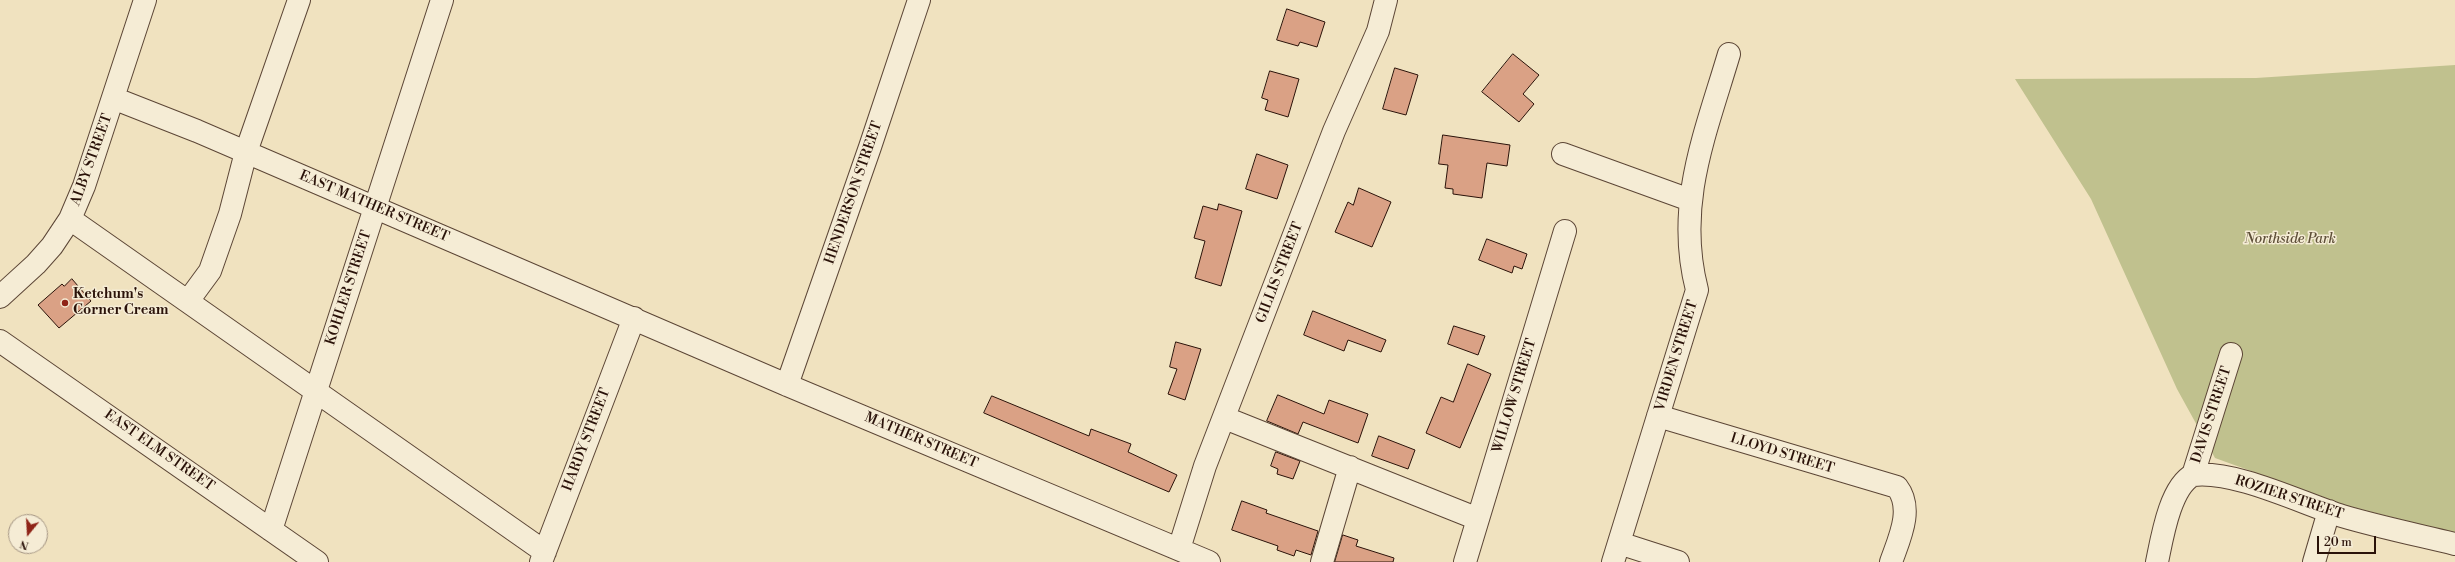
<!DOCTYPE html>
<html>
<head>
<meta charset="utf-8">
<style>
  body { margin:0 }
  #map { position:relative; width:2455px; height:562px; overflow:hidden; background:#f0e2bf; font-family:"Libre Bodoni",serif }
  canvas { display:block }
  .north { position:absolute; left:8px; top:514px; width:40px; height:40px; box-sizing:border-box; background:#f5ecd5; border:1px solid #a49583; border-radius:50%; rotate:198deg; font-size:11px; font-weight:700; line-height:16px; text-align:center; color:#2a1209 }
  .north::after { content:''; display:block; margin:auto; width:14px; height:18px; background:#8f2418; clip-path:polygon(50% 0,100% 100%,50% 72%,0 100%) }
  .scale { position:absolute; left:2317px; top:536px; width:59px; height:18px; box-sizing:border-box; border:2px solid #2a1209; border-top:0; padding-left:5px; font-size:12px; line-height:14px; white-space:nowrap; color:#2a1209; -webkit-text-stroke:3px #f5ecd5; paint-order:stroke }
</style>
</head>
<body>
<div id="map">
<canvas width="2455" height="562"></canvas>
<div class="north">N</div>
<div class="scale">20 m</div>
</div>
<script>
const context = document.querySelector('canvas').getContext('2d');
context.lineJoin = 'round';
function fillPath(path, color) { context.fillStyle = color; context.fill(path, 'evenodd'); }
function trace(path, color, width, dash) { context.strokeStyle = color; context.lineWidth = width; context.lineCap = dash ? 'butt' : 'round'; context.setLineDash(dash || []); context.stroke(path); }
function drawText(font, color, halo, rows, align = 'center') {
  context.font = font + ' "Libre Bodoni",serif'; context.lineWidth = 3; context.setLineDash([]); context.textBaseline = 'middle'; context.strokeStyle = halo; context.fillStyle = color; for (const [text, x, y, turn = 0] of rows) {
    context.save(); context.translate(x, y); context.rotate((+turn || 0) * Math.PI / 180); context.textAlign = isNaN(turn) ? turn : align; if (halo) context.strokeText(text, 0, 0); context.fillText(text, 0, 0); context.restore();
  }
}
const green = new Path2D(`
  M 2455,65 L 2455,533 L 2348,506 L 2215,458 L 2177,389 L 2091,199 L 2015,79 L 2256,78 Z`);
const building = new Path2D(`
  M 1287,9 L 1325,22 L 1317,47 L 1300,42 L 1298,46 L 1277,40 Z
  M 1513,54 L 1539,75 L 1523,94 L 1534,104 L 1519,122 L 1482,92 Z
  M 1395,68 L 1418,75 L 1406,115 L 1383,109 Z
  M 1270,71 L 1299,79 L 1288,117 L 1265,110 L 1268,100 L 1262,98 Z
  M 1443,135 L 1510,145 L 1507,166 L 1487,163 L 1482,198 L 1453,194 L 1453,189 L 1445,188 L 1448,165 L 1439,164 Z
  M 1257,154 L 1288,165 L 1277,199 L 1246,189 Z
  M 1359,188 L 1391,202 L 1372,247 L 1335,232 L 1348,202 L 1353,205 Z
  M 1219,204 L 1242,211 L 1221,286 L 1195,278 L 1205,241 L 1194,238 L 1203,206 L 1217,210 Z
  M 1487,239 L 1527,254 L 1522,269 L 1514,266 L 1512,273 L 1479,260 Z
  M 72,279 L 91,301 L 59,328 L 38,305 L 62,284 L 64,286 Z
  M 1313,311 L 1386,340 L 1381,352 L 1348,340 L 1344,351 L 1304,335 Z
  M 1454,326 L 1485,336 L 1478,355 L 1448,344 Z
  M 1176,342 L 1201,349 L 1185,400 L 1168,394 L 1177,369 L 1170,367 Z
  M 1468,364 L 1491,374 L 1460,448 L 1426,433 L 1441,397 L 1453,402 Z
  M 1278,395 L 1324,414 L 1329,400 L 1368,414 L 1358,443 L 1303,422 L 1298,434 L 1267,421 Z
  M 992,396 L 1089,436 L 1091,429 L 1131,444 L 1128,452 L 1177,475 L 1169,492 L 984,413 Z
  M 1379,436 L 1415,450 L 1408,469 L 1372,456 Z
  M 1276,452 L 1300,461 L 1293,479 L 1277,474 L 1278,469 L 1271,466 Z
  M 1242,501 L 1267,510 L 1266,513 L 1318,531 L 1311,555 L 1296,550 L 1294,556 L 1277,550 L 1278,546 L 1232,530 Z
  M 1343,535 L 1358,540 L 1356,546 L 1394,558 L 1393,562 L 1335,562 Z`);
const minor = new Path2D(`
  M 113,98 L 197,131 L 787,385 L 1209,562
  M 1563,154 L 1690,200
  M 70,219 L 545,552
  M 0,297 L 36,264 L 52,246 L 70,219 L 84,186 L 145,0
  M 188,301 L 210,271 L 230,214 L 246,152 L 299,0
  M 0,341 L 317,562
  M 787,385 L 870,147 L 919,0
  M 1658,416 L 1897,487 C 1914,509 1899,539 1891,562
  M 1225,418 L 1478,519
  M 2193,475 C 2235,470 2301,503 2342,516 C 2379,527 2418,535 2455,544
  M 271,530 L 442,0
  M 1619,543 L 1678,562
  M 1179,549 L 1205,466 L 1334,131 L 1378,31 L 1386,0
  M 541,562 L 634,318
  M 1322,562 L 1350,467
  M 1465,562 L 1565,231
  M 1613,562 L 1697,290 C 1675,205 1705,135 1729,54
  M 2157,562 C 2162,538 2170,487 2193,475 L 2231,354
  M 2314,562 L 2329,511`);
const markers = [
  [65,303,4,"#8f2418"]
];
const streetNames = [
  ["ALBY STREET",92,160,-70],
  ["HENDERSON STREET",854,193,-71],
  ["EAST MATHER STREET",374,207,23],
  ["GILLIS STREET",1280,273,-69],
  ["KOHLER STREET",349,288,-72],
  ["VIRDEN STREET",1677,356,-73],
  ["WILLOW STREET",1515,396,-73],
  ["DAVIS STREET",2212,415,-72],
  ["HARDY STREET",587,440,-69],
  ["MATHER STREET",921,441,23],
  ["EAST ELM STREET",159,451,35],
  ["LLOYD STREET",1782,454,17],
  ["ROZIER STREET",2289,498,18]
];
const parkNames = [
  ["Northside Park",2290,240]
];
const poiNames = [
  ["Ketchum's",73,295],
  ["Corner Cream",73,311]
];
fillPath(green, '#c0c18e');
fillPath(building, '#daa185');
trace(building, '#2a1209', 1);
trace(minor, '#5c4636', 24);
trace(minor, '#f5ecd5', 22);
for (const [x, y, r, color] of markers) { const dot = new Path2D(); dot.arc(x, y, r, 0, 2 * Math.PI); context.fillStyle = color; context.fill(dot); trace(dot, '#f5ecd5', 1.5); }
drawText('14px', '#2a1209', '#f5ecd5', streetNames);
drawText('italic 14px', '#5e4f38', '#f5ecd5', parkNames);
drawText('bold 14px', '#2a1209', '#f5ecd5', poiNames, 'left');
</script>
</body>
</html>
